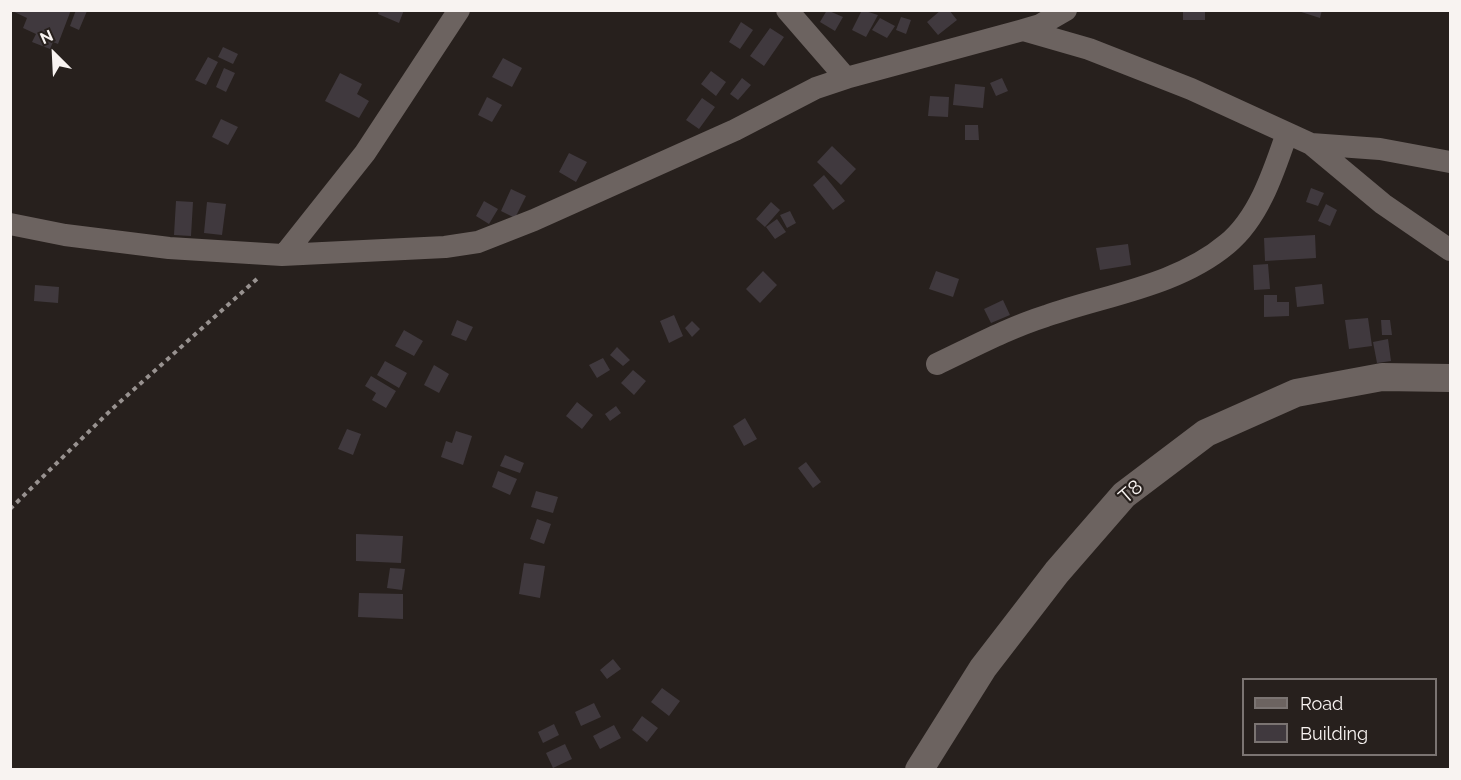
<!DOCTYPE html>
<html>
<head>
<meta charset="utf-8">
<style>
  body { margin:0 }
  #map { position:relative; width:1461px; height:780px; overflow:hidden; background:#27201d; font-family:Raleway,sans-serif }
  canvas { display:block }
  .frame { position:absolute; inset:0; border:12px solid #f8f3f1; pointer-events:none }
  .legend { position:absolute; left:1242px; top:678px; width:195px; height:78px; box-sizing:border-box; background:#27201d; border:2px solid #7b7472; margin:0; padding:8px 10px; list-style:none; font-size:18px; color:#f8f3f1 }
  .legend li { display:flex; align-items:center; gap:12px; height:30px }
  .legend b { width:30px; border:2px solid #7b7472 }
  .north { position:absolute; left:24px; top:24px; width:60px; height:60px; -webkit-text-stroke:4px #27201d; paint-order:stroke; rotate:336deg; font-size:16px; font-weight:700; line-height:24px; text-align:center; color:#f8f3f1 }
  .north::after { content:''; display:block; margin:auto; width:21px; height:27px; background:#f8f3f1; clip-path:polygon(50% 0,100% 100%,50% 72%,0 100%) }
</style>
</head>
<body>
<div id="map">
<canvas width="1461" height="780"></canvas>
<div class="frame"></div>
<ul class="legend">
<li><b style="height:8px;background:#6c6360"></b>Road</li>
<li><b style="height:16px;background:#40393e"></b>Building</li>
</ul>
<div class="north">N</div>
</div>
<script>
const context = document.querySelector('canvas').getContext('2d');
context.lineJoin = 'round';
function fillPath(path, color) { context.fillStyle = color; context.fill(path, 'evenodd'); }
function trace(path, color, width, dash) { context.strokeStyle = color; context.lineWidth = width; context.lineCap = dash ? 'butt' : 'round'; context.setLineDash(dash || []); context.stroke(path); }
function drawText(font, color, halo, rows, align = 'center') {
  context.font = font + ' Raleway,sans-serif'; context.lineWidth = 4.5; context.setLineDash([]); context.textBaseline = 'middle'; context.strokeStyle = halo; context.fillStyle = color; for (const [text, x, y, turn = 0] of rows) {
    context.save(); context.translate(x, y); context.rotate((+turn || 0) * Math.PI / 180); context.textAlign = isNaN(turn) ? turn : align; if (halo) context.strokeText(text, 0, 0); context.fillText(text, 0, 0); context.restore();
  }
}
const building = new Path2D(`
  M 10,10 L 71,10 L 58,44 L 53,42 L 50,49 L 32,42 L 36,34 L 23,28 L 27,18 Z
  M 76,10 L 87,11 L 79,30 L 70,26 Z
  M 379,10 L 404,10 L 399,23 L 378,14 Z
  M 827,10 L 843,17 L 835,31 L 820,22 Z
  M 862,10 L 878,15 L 866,37 L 852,30 Z
  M 941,10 L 949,10 L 957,20 L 938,35 L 927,22 Z
  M 1183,10 L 1205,10 L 1205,20 L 1183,20 Z
  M 1295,10 L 1322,10 L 1320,18 Z
  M 901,17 L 911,20 L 906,34 L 896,30 Z
  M 880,18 L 895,26 L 887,38 L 872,30 Z
  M 741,22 L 753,30 L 740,49 L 729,42 Z
  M 770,28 L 784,37 L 764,66 L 750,56 Z
  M 223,47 L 238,54 L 233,64 L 218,57 Z
  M 208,57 L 218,62 L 206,85 L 195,80 Z
  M 503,58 L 522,68 L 512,87 L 492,77 Z
  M 224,68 L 235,73 L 226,92 L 216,87 Z
  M 711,71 L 726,82 L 716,96 L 701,84 Z
  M 340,73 L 362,84 L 357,94 L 369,101 L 359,118 L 325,101 Z
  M 742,78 L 751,85 L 738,100 L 730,94 Z
  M 1002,78 L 1008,91 L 996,96 L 990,83 Z
  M 955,84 L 985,87 L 983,108 L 953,105 Z
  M 930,96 L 949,97 L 948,117 L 928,116 Z
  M 487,97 L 502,105 L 492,122 L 478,115 Z
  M 702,98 L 715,107 L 699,129 L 686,120 Z
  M 221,119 L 238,127 L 228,145 L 212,137 Z
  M 965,125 L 978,125 L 979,140 L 965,140 Z
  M 832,146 L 856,169 L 841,185 L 817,162 Z
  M 569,153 L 587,162 L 576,182 L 559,172 Z
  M 824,175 L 845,201 L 833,210 L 813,185 Z
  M 1311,188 L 1324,193 L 1318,206 L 1306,202 Z
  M 511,189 L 526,196 L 515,218 L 501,211 Z
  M 176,201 L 193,202 L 191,236 L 174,235 Z
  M 484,201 L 498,209 L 489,224 L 476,216 Z
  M 207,202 L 226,204 L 222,235 L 204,233 Z
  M 771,202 L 780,210 L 765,227 L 756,219 Z
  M 1326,204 L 1337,210 L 1330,226 L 1318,221 Z
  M 790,211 L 796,223 L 787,228 L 780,215 Z
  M 777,219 L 786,232 L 775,239 L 766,227 Z
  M 1315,235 L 1316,258 L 1265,261 L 1264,238 Z
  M 1128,244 L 1131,265 L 1100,270 L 1096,248 Z
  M 1268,264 L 1270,289 L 1254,290 L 1253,265 Z
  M 763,271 L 777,285 L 760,303 L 746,289 Z
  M 936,271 L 959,279 L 953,297 L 929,289 Z
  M 1322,284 L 1324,304 L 1297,307 L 1295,287 Z
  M 35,285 L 59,287 L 58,303 L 34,301 Z
  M 1264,295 L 1277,295 L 1277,302 L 1289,302 L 1289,316 L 1264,317 Z
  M 1003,300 L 1010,315 L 991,323 L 984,309 Z
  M 674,315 L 683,336 L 669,343 L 660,321 Z
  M 1368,318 L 1372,346 L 1349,349 L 1345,320 Z
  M 457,320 L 473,327 L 466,341 L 451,335 Z
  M 1381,320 L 1390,320 L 1392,335 L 1382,335 Z
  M 692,321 L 700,329 L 692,337 L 685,328 Z
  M 404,330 L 423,341 L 414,356 L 395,346 Z
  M 1388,339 L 1391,361 L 1377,363 L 1373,342 Z
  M 617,347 L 630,360 L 623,366 L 610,355 Z
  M 603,358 L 610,370 L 597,378 L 589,365 Z
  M 385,361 L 407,373 L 399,388 L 377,375 Z
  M 434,365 L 449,374 L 439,393 L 424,385 Z
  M 633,370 L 646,381 L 634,395 L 621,383 Z
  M 371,376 L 396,391 L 386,408 L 372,400 L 376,393 L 365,386 Z
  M 577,402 L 593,415 L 582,429 L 566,416 Z
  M 616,406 L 621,413 L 610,421 L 605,414 Z
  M 745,418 L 757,439 L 744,446 L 733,426 Z
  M 347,429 L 361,434 L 353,455 L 338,449 Z
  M 456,431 L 472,436 L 463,465 L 441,457 L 446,441 L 452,443 Z
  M 505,455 L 524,463 L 520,473 L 500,466 Z
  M 806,462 L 821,482 L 813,488 L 798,468 Z
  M 498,471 L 517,479 L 510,495 L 492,487 Z
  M 536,491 L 558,497 L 553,513 L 531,507 Z
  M 537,519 L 551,524 L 544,544 L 530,539 Z
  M 356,534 L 403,536 L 401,563 L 356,561 Z
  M 524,563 L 545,566 L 540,598 L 519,594 Z
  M 390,568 L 405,569 L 402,590 L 387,588 Z
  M 359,593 L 403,594 L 403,619 L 358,617 Z
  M 613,659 L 621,669 L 607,679 L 600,670 Z
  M 662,688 L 680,701 L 669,716 L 651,702 Z
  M 594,703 L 601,717 L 581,726 L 575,712 Z
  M 642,716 L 658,728 L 647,742 L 632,730 Z
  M 554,724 L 559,735 L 543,743 L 538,732 Z
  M 614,725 L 621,738 L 600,749 L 593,736 Z
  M 565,744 L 572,759 L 553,768 L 546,753 Z`);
const path = new Path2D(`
  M 10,509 L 112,409 L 258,278`);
const minor = new Path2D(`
  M 787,10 L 846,78 L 1023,30 L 1089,49 L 1191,89 L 1311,144 L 1383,204 L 1450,250
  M 1023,30 L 1040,25 L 1066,10
  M 1311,144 L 1380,149 L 1450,162
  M 10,224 L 65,235 L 169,248 L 282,255 L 445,247 L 478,242 L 534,220 L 735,130 L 816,88 L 846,78
  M 284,255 L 365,153 L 459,10
  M 937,364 C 973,347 1008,328 1046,316 C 1105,295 1177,286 1227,244 C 1259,218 1274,171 1287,133`);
const tertiary = new Path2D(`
  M 919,770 L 983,668 L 1057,572 L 1124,495 L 1206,433 L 1296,393 L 1382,377 L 1450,378`);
const streetNames = [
  ["T8",1131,492,-41]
];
fillPath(building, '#40393e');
trace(path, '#989290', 4, [4.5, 4.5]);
trace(minor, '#6c6360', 22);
trace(tertiary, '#6c6360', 28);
drawText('20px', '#f8f3f1', '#27201d', streetNames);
</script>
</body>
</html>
